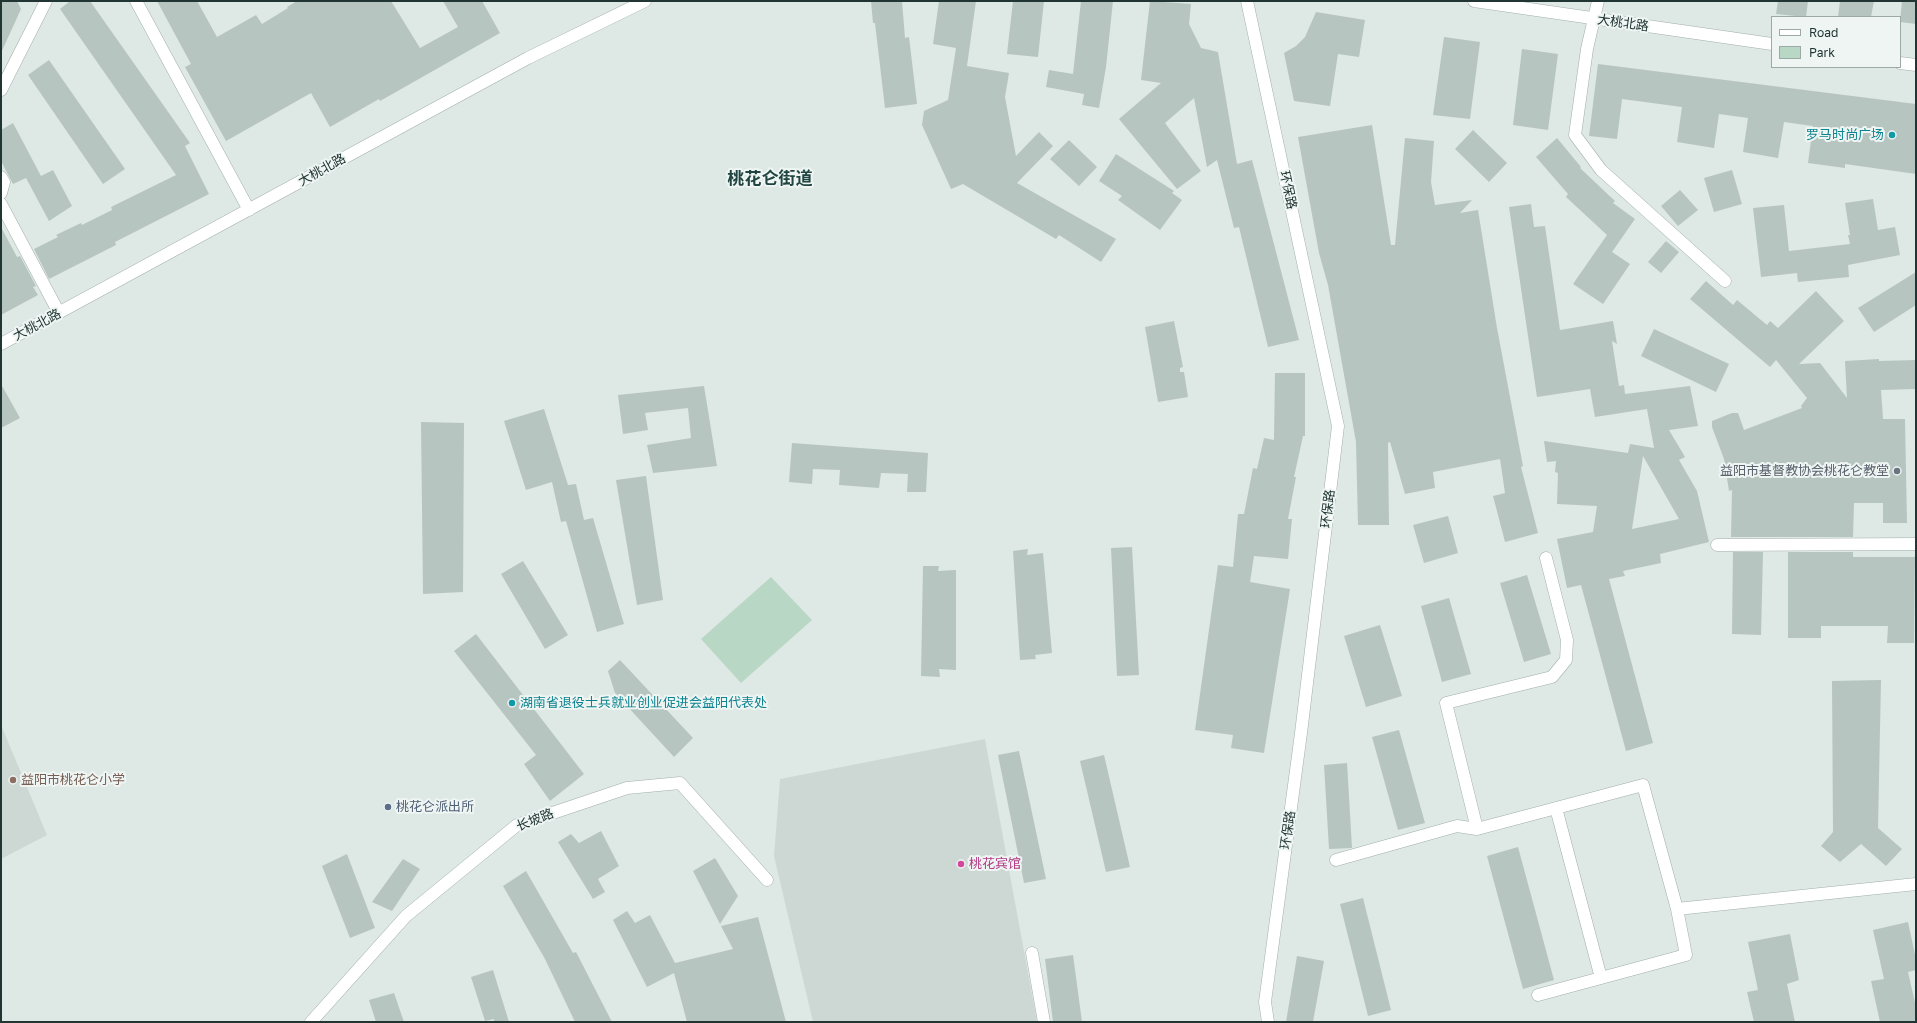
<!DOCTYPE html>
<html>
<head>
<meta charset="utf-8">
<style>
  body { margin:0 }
  #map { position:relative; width:1917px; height:1023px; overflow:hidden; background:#dee8e5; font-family:"Golos Text",sans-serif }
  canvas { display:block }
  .frame { position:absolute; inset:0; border:2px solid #213633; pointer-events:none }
  .legend { position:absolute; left:1771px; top:16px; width:130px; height:52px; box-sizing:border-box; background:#eef5f3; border:1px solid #9ca9a6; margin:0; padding:5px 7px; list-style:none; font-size:12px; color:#213633 }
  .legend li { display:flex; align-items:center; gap:8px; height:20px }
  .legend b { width:20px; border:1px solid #9ca9a6 }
</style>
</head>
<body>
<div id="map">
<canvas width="1917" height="1023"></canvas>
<div class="frame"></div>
<ul class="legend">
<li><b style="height:5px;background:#fff"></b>Road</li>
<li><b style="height:11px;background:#b9d7c5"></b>Park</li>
</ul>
</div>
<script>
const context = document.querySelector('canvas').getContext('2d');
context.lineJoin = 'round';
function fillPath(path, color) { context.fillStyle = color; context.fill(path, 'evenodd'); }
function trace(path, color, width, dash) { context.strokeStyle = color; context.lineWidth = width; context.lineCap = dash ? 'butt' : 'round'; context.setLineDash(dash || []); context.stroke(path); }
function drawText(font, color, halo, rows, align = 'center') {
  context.font = font + ' "Golos Text","Noto Sans SC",sans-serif'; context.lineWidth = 4; context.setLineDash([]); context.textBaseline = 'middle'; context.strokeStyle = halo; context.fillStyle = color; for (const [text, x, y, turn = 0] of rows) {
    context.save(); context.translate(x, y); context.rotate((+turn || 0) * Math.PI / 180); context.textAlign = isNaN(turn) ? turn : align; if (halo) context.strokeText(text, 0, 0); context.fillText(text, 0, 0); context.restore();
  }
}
const built = new Path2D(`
  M 1,725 L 47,835 L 1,859 Z
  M 985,739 L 1037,1022 L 813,1022 L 774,856 L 780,779 Z`);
const green = new Path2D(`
  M 771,577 L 812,620 L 741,683 L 701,639 Z`);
const building = new Path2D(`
  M 1,1 L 17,1 L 21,9 L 1,53 Z
  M 70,1 L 90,1 L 190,143 L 185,146 L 209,194 L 115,242 L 116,245 L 49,279 L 34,249 L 58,237 L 56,235 L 81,223 L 82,225 L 112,210 L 111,207 L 176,175 L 60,9 Z
  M 157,1 L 197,1 L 217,37 L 256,15 L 262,24 L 288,8 L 287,7 L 297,1 L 391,1 L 420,48 L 458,27 L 443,1 L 482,1 L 500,33 L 380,101 L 379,99 L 330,127 L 311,93 L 226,141 L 185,67 L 191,64 Z
  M 871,1 L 902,1 L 905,38 L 909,37 L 917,104 L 885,108 L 875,23 L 873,23 Z
  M 939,1 L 976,1 L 967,66 L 1009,73 L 1005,97 L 1016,156 L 1039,132 L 1053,146 L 1017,183 L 1116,239 L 1101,262 L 1059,235 L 1056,239 L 963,184 L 951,189 L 922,125 L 924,111 L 948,100 L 956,48 L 933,44 Z
  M 1013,1 L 1044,1 L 1038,57 L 1007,54 Z
  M 1081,1 L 1113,1 L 1106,67 L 1099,108 L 1082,105 L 1084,94 L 1046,87 L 1049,70 L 1073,74 Z
  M 1150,1 L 1191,4 L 1189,24 L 1201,48 L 1218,52 L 1237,164 L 1252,160 L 1299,340 L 1268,347 L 1239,227 L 1234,228 L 1217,160 L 1207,167 L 1194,98 L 1165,123 L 1201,171 L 1177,189 L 1119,119 L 1161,83 L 1141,80 Z
  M 1778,1 L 1808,1 L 1806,17 L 1776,14 Z
  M 1840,1 L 1874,1 L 1871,17 L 1838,17 Z
  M 1902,1 L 1916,1 L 1916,24 L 1900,22 Z
  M 1316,12 L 1365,20 L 1359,57 L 1338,54 L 1330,106 L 1294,101 L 1284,53 L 1296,46 L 1305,37 Z
  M 1444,37 L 1480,42 L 1470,119 L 1433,115 Z
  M 1522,49 L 1558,54 L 1548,130 L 1513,125 Z
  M 49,60 L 125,169 L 103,184 L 28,75 Z
  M 1598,64 L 1916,104 L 1916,174 L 1845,164 L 1845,168 L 1808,163 L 1813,126 L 1784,122 L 1778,158 L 1743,152 L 1748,118 L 1719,114 L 1714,148 L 1677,142 L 1682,107 L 1622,99 L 1617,139 L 1589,136 Z
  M 13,123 L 41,176 L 53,170 L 72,206 L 49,221 L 26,178 L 13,184 L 1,161 L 1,130 Z
  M 1372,125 L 1391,245 L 1395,245 L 1405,138 L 1434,141 L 1431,182 L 1435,205 L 1472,200 L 1460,213 L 1478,210 L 1497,328 L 1523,466 L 1521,467 L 1538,533 L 1505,542 L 1493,496 L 1505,493 L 1500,459 L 1433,472 L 1435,488 L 1405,494 L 1390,442 L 1388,443 L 1389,525 L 1358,525 L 1356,442 L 1328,285 L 1319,253 L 1298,137 Z
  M 1473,130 L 1507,163 L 1489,182 L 1455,149 Z
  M 1557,138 L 1581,167 L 1580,168 L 1615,201 L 1613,203 L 1635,219 L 1612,252 L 1630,264 L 1603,304 L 1573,284 L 1607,235 L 1566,197 L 1568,194 L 1536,157 Z
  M 1069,140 L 1097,167 L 1079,186 L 1050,159 Z
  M 1116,154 L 1174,191 L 1172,193 L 1182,200 L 1160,230 L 1118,200 L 1122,196 L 1099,181 Z
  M 1732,170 L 1742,204 L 1714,212 L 1704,178 Z
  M 1680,190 L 1698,210 L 1678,226 L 1661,206 Z
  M 1873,199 L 1878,230 L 1895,227 L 1900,255 L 1848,265 L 1849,277 L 1798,282 L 1797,273 L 1761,277 L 1753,208 L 1784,205 L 1789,251 L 1850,244 L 1848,235 L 1850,235 L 1845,203 Z
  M 1531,204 L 1534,227 L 1545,226 L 1560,330 L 1613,321 L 1617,344 L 1612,341 L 1619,386 L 1624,385 L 1625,394 L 1690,386 L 1698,426 L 1669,430 L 1685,457 L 1679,460 L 1697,491 L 1709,542 L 1660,554 L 1661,563 L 1623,571 L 1625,576 L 1609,579 L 1653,743 L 1626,751 L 1581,585 L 1567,588 L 1557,539 L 1593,532 L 1597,506 L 1557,504 L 1558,473 L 1555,472 L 1556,461 L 1547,462 L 1544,441 L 1628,453 L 1630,444 L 1654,448 L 1647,409 L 1595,417 L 1590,389 L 1537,397 L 1509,207 ZM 1643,456 L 1679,519 L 1632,529 Z
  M 1,227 L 17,257 L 20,256 L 36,286 L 33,287 L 38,295 L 1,315 Z
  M 1666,241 L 1679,252 L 1661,273 L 1648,262 Z
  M 1916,272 L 1916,305 L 1874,332 L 1858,308 Z
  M 1706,281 L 1733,305 L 1737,300 L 1767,325 L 1770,321 L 1778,328 L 1816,291 L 1844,321 L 1799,364 L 1820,363 L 1847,398 L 1845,361 L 1879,359 L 1879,361 L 1916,360 L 1916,389 L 1881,390 L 1883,419 L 1905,419 L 1907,523 L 1883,523 L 1883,503 L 1854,503 L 1853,537 L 1731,537 L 1732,490 L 1729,491 L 1724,459 L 1712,427 L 1712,421 L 1732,413 L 1738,413 L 1744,430 L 1802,408 L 1801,406 L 1807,398 L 1776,360 L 1770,367 L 1690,299 Z
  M 1174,321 L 1183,367 L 1180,368 L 1180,372 L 1184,372 L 1188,397 L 1158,402 L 1145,327 Z
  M 1654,329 L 1729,364 L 1716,392 L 1641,356 Z
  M 1275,373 L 1305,373 L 1305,436 L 1303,436 L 1294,477 L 1296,477 L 1288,519 L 1292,519 L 1288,559 L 1254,556 L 1250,582 L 1290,589 L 1264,753 L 1231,748 L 1233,735 L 1195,730 L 1218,565 L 1233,567 L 1238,514 L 1244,514 L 1253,468 L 1257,469 L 1264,438 L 1274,440 Z
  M 1,384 L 20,418 L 1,428 Z
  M 704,386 L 717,466 L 653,473 L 647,445 L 691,438 L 688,408 L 645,413 L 648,430 L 623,434 L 618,395 Z
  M 544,409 L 568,485 L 576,484 L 584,520 L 593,518 L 624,624 L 597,632 L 566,521 L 561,522 L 552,482 L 526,490 L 504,421 Z
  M 421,422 L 464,423 L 463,592 L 423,594 Z
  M 792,443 L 928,453 L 926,492 L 907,492 L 908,474 L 881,473 L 879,488 L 839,485 L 840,470 L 813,469 L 812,484 L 789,482 Z
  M 646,476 L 663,600 L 637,605 L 616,480 Z
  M 1448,516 L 1458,553 L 1424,563 L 1413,525 Z
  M 1132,547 L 1139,675 L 1117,676 L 1111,548 Z
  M 1028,549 L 1027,555 L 1043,553 L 1052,653 L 1035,655 L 1036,659 L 1020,660 L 1013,551 Z
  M 1733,552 L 1763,552 L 1761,635 L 1732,634 Z
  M 1788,552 L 1853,552 L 1853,557 L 1915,557 L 1914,643 L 1887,643 L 1888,626 L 1821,626 L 1821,638 L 1788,638 Z
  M 523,561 L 568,635 L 545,649 L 501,574 Z
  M 923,566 L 939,566 L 938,571 L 956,570 L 956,670 L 939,669 L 940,677 L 921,676 Z
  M 1527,575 L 1551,654 L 1524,662 L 1500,583 Z
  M 1449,598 L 1471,674 L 1442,682 L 1421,606 Z
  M 1380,625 L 1402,696 L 1366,707 L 1344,636 Z
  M 476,634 L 584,774 L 550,801 L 524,764 L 536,755 L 454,651 Z
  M 620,660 L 693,738 L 674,757 L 615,693 L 608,671 Z
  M 1881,680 L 1878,828 L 1902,849 L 1886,866 L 1861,844 L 1840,862 L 1821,846 L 1833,832 L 1832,681 Z
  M 1399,730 L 1425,823 L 1398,830 L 1372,737 Z
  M 1019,751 L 1046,879 L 1024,883 L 998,755 Z
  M 1104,755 L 1130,867 L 1106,872 L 1080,761 Z
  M 1347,763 L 1352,848 L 1329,849 L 1324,765 Z
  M 601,831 L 619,866 L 598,879 L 605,892 L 593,899 L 558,842 L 571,834 L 579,843 Z
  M 1518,847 L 1554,980 L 1523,989 L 1487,856 Z
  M 347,854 L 375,928 L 350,938 L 322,866 Z
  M 715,858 L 738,896 L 720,924 L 693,871 Z
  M 403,859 L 420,869 L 392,911 L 372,902 Z
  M 526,871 L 573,953 L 576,952 L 612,1022 L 575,1022 L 545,959 L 503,886 Z
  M 1363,898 L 1391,1010 L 1368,1016 L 1340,904 Z
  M 627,911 L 635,923 L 650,915 L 675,963 L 733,949 L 721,926 L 758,917 L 786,1022 L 687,1022 L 674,973 L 647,987 L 613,920 Z
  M 1908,922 L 1916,959 L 1916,970 L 1908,972 L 1916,1007 L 1916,1022 L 1880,1022 L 1871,981 L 1884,979 L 1873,930 Z
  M 1790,934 L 1799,980 L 1787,984 L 1795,1022 L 1754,1022 L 1747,992 L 1758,990 L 1748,942 Z
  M 1073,955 L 1082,1022 L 1053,1022 L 1045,959 Z
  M 1297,956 L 1324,961 L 1313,1022 L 1286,1022 Z
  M 493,970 L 509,1022 L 494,1022 L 494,1019 L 485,1021 L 471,977 Z
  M 394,993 L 404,1022 L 376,1022 L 369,1000 Z`);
const minor = new Path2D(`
  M 136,1 L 249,210
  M 1247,1 L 1338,426 L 1301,733 L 1265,1002 L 1268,1022
  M 1474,1 L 1772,44
  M 1598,1 L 1587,49 L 1575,135 L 1601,170 L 1725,281
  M 1900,63 L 1916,65
  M 1,90 L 46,1
  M 1,177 L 4,182 L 1,193
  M 1,204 L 59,313
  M 1,344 L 528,58 L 645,1
  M 1717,545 L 1916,544
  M 1556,808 L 1601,978
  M 1477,829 L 1446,703 L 1552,677 L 1566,660 L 1567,640 L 1546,558
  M 1336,860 L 1457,826 L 1477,829 L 1643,785 L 1677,909 L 1686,955 L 1538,995
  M 1677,909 L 1916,884
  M 1032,953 L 1044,1022
  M 311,1022 L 406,916 L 517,825 L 627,788 L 680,783 L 767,880`);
const markers = [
  [1892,135,4,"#0f9aa8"],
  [1897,471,4,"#6b7280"],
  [512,703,4,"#0f9aa8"],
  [13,780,4,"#8d6e63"],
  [388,807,4,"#5c6f8a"],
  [961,864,4,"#d1479c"]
];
const streetNames = [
  ["大桃北路",1623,23,8],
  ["大桃北路",322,170,-29],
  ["环保路",1288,190,78],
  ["大桃北路",37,325,-28],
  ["环保路",1328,509,-83],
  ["长坡路",535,820,-22],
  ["环保路",1288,830,-82]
];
const cultureNames = [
  ["罗马时尚广场",1884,135],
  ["湖南省退役士兵就业创业促进会益阳代表处",520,703,"left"]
];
const worshipNames = [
  ["益阳市基督教协会桃花仑教堂",1889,471]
];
const educationNames = [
  ["益阳市桃花仑小学",21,780]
];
const serviceNames = [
  ["桃花仑派出所",396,807]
];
const hotelNames = [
  ["桃花宾馆",969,864]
];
const districtNames = [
  ["桃花仑街道",770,179]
];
fillPath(built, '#cdd8d4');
fillPath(green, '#b9d7c5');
fillPath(building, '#b7c5c1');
trace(minor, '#a2afac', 13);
trace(minor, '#fff', 12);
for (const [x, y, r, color] of markers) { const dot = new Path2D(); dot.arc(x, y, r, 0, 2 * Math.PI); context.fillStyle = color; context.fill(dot); trace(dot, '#eef5f3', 1.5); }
drawText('13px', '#213633', '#eef5f3', streetNames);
drawText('13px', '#0d838f', '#eef5f3', cultureNames, 'right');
drawText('13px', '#5b616d', '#eef5f3', worshipNames, 'right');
drawText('13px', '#785e54', '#eef5f3', educationNames, 'left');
drawText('13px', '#4e5e75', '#eef5f3', serviceNames, 'left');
drawText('13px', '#b23c85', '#eef5f3', hotelNames, 'left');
drawText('bold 17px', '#204541', '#eef5f3', districtNames);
</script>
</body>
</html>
